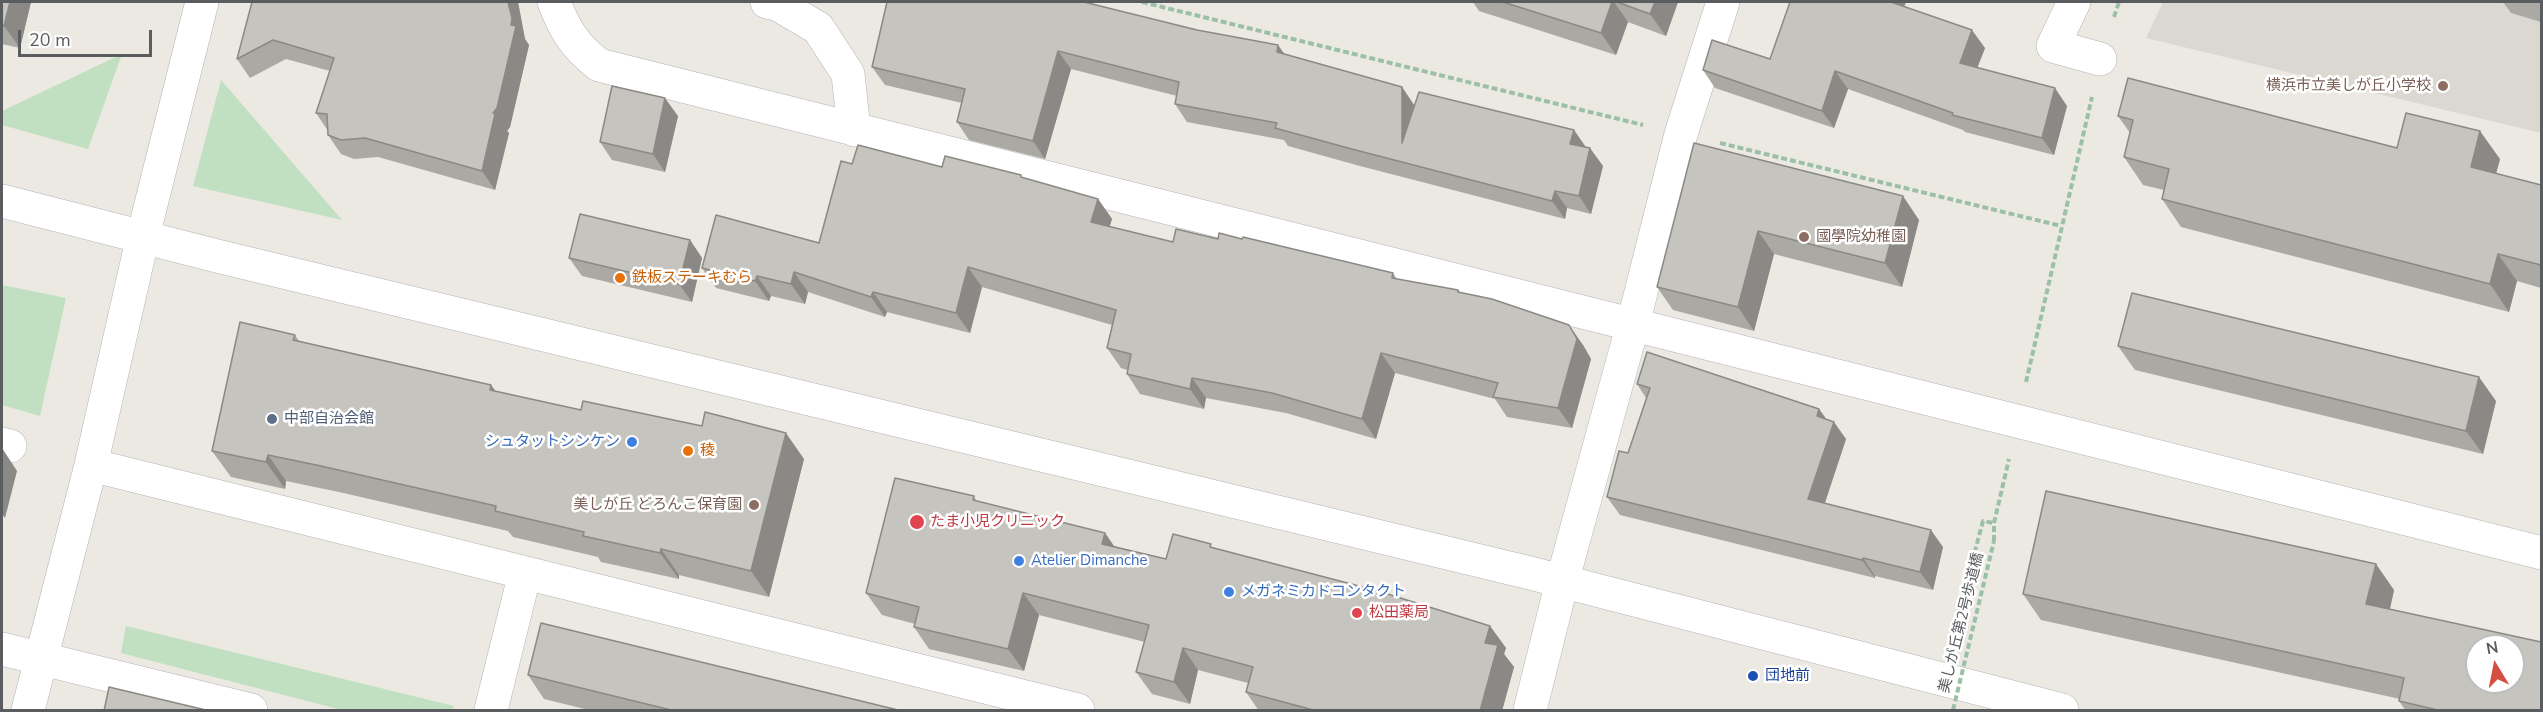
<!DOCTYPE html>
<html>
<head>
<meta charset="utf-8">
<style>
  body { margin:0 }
  #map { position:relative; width:2543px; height:712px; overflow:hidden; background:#ebe9e2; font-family:"Nunito Sans",sans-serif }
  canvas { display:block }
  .frame { position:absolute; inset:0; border:3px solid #5a5d60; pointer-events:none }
  .north { position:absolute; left:2465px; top:634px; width:60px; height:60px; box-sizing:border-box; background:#fff; border:2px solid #bdbebf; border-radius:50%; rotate:350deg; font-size:16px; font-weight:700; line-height:24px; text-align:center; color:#5a5d60 }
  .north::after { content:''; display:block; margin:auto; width:21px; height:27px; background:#d24f41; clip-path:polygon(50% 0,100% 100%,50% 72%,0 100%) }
  .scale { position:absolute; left:18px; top:30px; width:134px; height:27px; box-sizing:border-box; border:3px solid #5a5d60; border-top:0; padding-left:8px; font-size:18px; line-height:21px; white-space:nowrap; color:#5a5d60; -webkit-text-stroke:4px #fff; paint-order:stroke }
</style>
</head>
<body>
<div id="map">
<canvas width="2543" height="712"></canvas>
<div class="frame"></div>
<div class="north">N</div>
<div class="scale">20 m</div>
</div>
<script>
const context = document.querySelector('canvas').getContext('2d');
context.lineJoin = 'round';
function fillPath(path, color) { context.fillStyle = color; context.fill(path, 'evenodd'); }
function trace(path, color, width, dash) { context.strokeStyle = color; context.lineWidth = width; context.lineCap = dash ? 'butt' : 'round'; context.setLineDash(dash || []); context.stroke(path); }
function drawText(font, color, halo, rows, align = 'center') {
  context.font = font + ' "Nunito Sans","Noto Sans JP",sans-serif'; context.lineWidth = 5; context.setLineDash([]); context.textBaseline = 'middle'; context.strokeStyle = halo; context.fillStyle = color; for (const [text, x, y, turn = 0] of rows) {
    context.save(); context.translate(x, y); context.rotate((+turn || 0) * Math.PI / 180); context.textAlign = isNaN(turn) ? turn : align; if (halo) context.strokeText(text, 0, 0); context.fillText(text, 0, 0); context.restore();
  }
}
const education = new Path2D(`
  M 2163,2 L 2541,2 L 2541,133 L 2146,38 Z`);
const green = new Path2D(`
  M 122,54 L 88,149 L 2,125 L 2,111 Z
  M 221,80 L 342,220 L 193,186 Z
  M 2,285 L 66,298 L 40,416 L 2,405 Z
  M 126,626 L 454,706 L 452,710 L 342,710 L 121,653 Z`);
const path = new Path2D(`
  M 1142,2 L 1643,125
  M 2114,17 L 2119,2
  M 1720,143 L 2061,226
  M 2026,382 L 2092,97
  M 1994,541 L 1994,523 L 2009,459
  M 1956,622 L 1983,521 L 1994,523`);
const minor = new Path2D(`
  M 554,2 C 565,31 575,46 599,65 C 1246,231 1895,387 2542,553
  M 767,2 L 777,4 L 818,28 L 848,74 L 854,130
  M 2074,2 L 2053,46 L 2100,59
  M 2,201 L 217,256 L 1530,573 L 2062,710
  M 2,444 L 10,446
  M 91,465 L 1078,710
  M 2,649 L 251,710
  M 28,710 L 91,465 L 143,236 L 202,2
  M 491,710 L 525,573
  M 1530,710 L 1562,582 L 1633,324 L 1681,134 L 1723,2`);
const pathBridge = new Path2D(`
  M 1953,710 L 1994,541`);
const wall = new Path2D(`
  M 2,2 L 31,2 L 20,48 L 2,44 Z
  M 252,2 L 518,2 L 525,39 L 529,45 L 510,127 L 507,131 L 509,133 L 495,190 L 378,157 L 354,159 L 341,154 L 328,135 L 328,131 L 316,113 L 330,71 L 286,59 L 250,78 L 237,59 Z
  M 885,2 L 1084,2 L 1285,54 L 1402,87 L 1414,105 L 1414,108 L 1574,130 L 1586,147 L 1603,166 L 1591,214 L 1567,208 L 1565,219 L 1360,166 L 1288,146 L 1284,140 L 1187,122 L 1175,104 L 1177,96 L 1071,69 L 1045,159 L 969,140 L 957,122 L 962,103 L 885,85 L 872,67 L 887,4 Z
  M 1473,2 L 1678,2 L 1666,36 L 1628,22 L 1616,55 L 1479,11 Z
  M 2503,2 L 2541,2 L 2541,22 L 2511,13 Z
  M 1904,6 L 1985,48 L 1977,68 L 2067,106 L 2054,155 L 1965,132 L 1963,130 L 1848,89 L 1834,128 L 1715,88 L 1703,70 L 1770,59 Z
  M 678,116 L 665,172 L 612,160 L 600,142 Z
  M 2118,116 L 2500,159 L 2496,174 L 2541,185 L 2541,288 L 2517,281 L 2509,312 L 2181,227 L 2162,199 L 2164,190 L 2143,185 L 2124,157 L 2130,133 Z
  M 1694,143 L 1919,220 L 1902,287 L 1774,254 L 1754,331 L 1673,310 L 1657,287 Z
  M 852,164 L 942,167 L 1023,178 L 1098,199 L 1112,219 L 1109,227 L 1173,242 L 1218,239 L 1242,239 L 1393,273 L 1397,279 L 1458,290 L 1460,292 L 1583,345 L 1591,359 L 1572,428 L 1507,417 L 1495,399 L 1395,373 L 1376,439 L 1286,413 L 1206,398 L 1204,409 L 1140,394 L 1127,374 L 1127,370 L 1121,368 L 1107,348 L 1112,325 L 982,287 L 970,333 L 887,312 L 885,317 L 808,292 L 805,304 L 771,296 L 769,301 L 716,288 L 702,268 L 819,243 Z
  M 690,240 L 702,258 L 692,302 L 582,276 L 569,258 Z
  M 295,335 L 299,341 L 491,385 L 496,392 L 804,459 L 769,597 L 679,575 L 679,579 L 601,562 L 598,557 L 513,537 L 508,531 L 339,492 L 286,481 L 285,489 L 231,477 L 212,451 Z
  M 2118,346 L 2496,401 L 2483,454 L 2135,370 Z
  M 1637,384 L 1819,409 L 1826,419 L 1846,439 L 1825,503 L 1943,547 L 1933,590 L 1875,576 L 1875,578 L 1620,515 L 1607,497 L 1628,453 L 1646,398 Z
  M 974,496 L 977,502 L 1105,533 L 1114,546 L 1166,559 L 1214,548 L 1490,626 L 1506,648 L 1504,654 L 1514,667 L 1502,711 L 1259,711 L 1246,692 L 1248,683 L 1198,670 L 1190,704 L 1152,694 L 1136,672 L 1145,642 L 1039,615 L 1024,671 L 929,649 L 914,627 L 915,624 L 882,615 L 866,593 Z
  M 2394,590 L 2390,609 L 2541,711 L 2406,711 L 2399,701 L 2400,699 L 2041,620 L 2023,594 Z
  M 528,675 L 902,711 L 593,711 L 544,699 Z`);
const shadedWall = new Path2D(`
  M 10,2 L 31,2 L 20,48 L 4,26 Z
  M 508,2 L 518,2 L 525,39 L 529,45 L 510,127 L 507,131 L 509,133 L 495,190 L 482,171 L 493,113 Z
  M 1612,2 L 1614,2 L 1628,22 L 1616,55 L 1601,33 Z
  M 1655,2 L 1678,2 L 1666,36 L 1650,14 Z
  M 1889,2 L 1906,2 L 1900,18 Z
  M 1972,30 L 1985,48 L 1972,81 L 1960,63 Z
  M 1278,45 L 1291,63 L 1277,52 Z
  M 1058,51 L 1071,69 L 1045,159 L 1033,141 Z
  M 1835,71 L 1848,89 L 1834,128 L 1822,111 Z
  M 1402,87 L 1414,105 L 1414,161 L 1402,143 Z
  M 2055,88 L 2067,106 L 2054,155 L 2042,138 Z
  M 665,98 L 678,116 L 665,172 L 653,154 Z
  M 1574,130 L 1586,148 L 1570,144 Z
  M 2480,131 L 2500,159 L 2490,195 L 2471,167 Z
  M 1590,148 L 1603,166 L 1591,214 L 1579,196 Z
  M 1555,191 L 1567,208 L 1565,219 L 1552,201 Z
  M 1903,196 L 1919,220 L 1902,287 L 1885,263 Z
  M 1098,199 L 1112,219 L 1105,242 L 1091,222 Z
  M 1758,231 L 1774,254 L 1754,331 L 1738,307 Z
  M 690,240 L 702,258 L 692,302 L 679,284 Z
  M 2498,254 L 2517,281 L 2509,312 L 2490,284 Z
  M 968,267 L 982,287 L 970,333 L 956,313 Z
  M 794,272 L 808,292 L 805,304 L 791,284 Z
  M 757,276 L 771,296 L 769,301 L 755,281 Z
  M 873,292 L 887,312 L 885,317 L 871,297 Z
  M 1569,325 L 1583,345 L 1591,359 L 1572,428 L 1558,408 Z
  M 1381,353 L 1395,373 L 1376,439 L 1362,419 Z
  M 2479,377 L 2496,401 L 2483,454 L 2466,431 Z
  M 1192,378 L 1206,398 L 1204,409 L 1190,389 Z
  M 491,385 L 510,411 L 490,390 Z
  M 1819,409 L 1832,427 L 1834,422 L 1846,439 L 1820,517 L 1808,499 L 1817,416 Z
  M 786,433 L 804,459 L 769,597 L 751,571 Z
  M 2,448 L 17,471 L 5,518 L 2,514 Z
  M 268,455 L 286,481 L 285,489 L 266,462 Z
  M 1931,530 L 1943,547 L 1933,590 L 1920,572 Z
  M 1105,533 L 1120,555 L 1102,544 Z
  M 661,549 L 679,575 L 679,579 L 660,553 Z
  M 1863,558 L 1875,576 L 1875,578 L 1862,560 Z
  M 2376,564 L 2394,590 L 2385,631 L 2366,604 Z
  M 1023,593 L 1039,615 L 1024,671 L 1008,649 Z
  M 1490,626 L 1506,648 L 1504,654 L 1514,667 L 1502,711 L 1480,711 L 1485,643 Z
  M 1183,648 L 1198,670 L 1190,704 L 1174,682 Z`);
const building = new Path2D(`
  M 2,2 L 10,2 L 4,26 L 2,25 Z
  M 252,2 L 508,2 L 512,18 L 511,25 L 516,26 L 497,108 L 493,113 L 495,114 L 482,171 L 365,138 L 341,140 L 328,135 L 327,114 L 316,113 L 334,58 L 273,40 L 237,59 Z
  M 887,2 L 1084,2 L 1197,30 L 1278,45 L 1277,52 L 1402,87 L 1402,143 L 1419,92 L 1574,130 L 1570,144 L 1590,148 L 1579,196 L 1555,191 L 1552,201 L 1348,148 L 1275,128 L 1277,123 L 1175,104 L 1179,82 L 1058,51 L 1033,141 L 957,122 L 965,89 L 872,67 Z
  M 1503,2 L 1612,2 L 1601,33 Z
  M 1617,2 L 1655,2 L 1650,14 Z
  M 1790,2 L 1891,2 L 1972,30 L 1960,63 L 2055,88 L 2042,138 L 1952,115 L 1953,113 L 1835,71 L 1822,111 L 1703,70 L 1712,40 L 1770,59 Z
  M 2128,78 L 2397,148 L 2406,113 L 2480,131 L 2471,167 L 2541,185 L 2541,265 L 2498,254 L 2490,284 L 2162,199 L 2169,169 L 2124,157 L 2133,120 L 2118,116 Z
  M 612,86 L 665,98 L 653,154 L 600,142 Z
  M 1694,143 L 1903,196 L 1885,263 L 1758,231 L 1738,307 L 1657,287 Z
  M 858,145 L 942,167 L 945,156 L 1021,175 L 1021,177 L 1098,199 L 1091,222 L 1173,242 L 1176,229 L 1218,239 L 1219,233 L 1242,239 L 1243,237 L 1393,273 L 1392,278 L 1458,290 L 1458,292 L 1492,299 L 1569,325 L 1577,339 L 1558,408 L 1493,397 L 1498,383 L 1381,353 L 1362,419 L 1272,393 L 1192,378 L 1190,389 L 1127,374 L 1131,354 L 1107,348 L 1116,310 L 968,267 L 956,313 L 873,292 L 871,297 L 794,272 L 791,284 L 757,276 L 755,281 L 702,268 L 716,215 L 819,243 L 841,161 L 852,164 Z
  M 580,214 L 690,240 L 679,284 L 569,258 Z
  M 2132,293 L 2479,377 L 2466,431 L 2118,346 Z
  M 240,322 L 295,335 L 293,340 L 491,385 L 490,390 L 581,410 L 583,401 L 702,426 L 705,412 L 786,433 L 751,571 L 661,549 L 660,553 L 583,536 L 584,532 L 495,511 L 496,506 L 321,466 L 268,455 L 266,462 L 212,451 Z
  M 1647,352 L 1819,409 L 1817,416 L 1834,422 L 1808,499 L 1931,530 L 1920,572 L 1863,558 L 1862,560 L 1607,497 L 1619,451 L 1628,453 L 1650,388 L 1637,384 Z
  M 895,478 L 974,496 L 973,500 L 1105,533 L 1102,544 L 1166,559 L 1173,534 L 1211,544 L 1210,547 L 1378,591 L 1490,626 L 1485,643 L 1498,645 L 1480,711 L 1317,711 L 1246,692 L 1253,667 L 1183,648 L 1174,682 L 1136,672 L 1149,625 L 1023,593 L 1008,649 L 914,627 L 919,607 L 866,593 Z
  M 2046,491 L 2376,564 L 2366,604 L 2541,642 L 2541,711 L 2442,711 L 2399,701 L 2404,678 L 2023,594 ZM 2477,646 L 2513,646 L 2513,682 L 2477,682 Z
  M 541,623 L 902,711 L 675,711 L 528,675 Z
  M 109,687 L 210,711 L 104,711 Z`);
const markers = [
  [2443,86,6,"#8d6e63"],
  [1804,237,6,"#8d6e63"],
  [620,278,6,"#e8710a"],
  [272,419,6,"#5c6f8a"],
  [632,442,6,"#3f7fe0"],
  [688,451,6,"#e8710a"],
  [754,505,6,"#8d6e63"],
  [917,522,8,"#e0444e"],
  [1019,561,6,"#3f7fe0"],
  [1229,592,6,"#3f7fe0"],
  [1357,613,6,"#e0444e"],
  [1753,676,6,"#1a4fb4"]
];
const educationNames = [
  ["横浜市立美しが丘小学校",2431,86],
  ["國學院幼稚園",1816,237,"left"],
  ["美しが丘 どろんこ保育園",742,505]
];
const foodNames = [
  ["鉄板ステーキむら",632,278],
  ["稜",700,451]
];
const serviceNames = [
  ["中部自治会館",284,419]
];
const shopNames = [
  ["シュタットシンケン",620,442,"right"],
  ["Atelier Dimanche",1031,561],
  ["メガネミカドコンタクト",1241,592]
];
const healthNames = [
  ["たま小児クリニック",930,522],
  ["松田薬局",1369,613]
];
const streetNames = [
  ["美しが丘第2号歩道橋",1962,623,-76]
];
const transitNames = [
  ["団地前",1765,676]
];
fillPath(education, '#dad8d0');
fillPath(green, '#c1dfc1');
trace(minor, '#b2b4b7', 34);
trace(path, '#9bc0a7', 4, [6, 3]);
trace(minor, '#fff', 33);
trace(pathBridge, '#9bc0a7', 4, [6, 3]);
fillPath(wall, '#aaa9a3');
fillPath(shadedWall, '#8b8985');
fillPath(building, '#c6c4be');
trace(building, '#8b8985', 1.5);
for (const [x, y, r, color] of markers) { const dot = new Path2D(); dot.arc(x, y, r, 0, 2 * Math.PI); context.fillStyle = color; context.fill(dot); trace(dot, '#fff', 2); }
drawText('15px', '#785e54', '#fff', educationNames, 'right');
drawText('15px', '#c56008', '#fff', foodNames, 'left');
drawText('15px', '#4e5e75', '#fff', serviceNames, 'left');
drawText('15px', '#366cbe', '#fff', shopNames, 'left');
drawText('15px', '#be3a42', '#fff', healthNames, 'left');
drawText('15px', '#5a5d60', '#fff', streetNames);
drawText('15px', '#164399', '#fff', transitNames, 'left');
</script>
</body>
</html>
